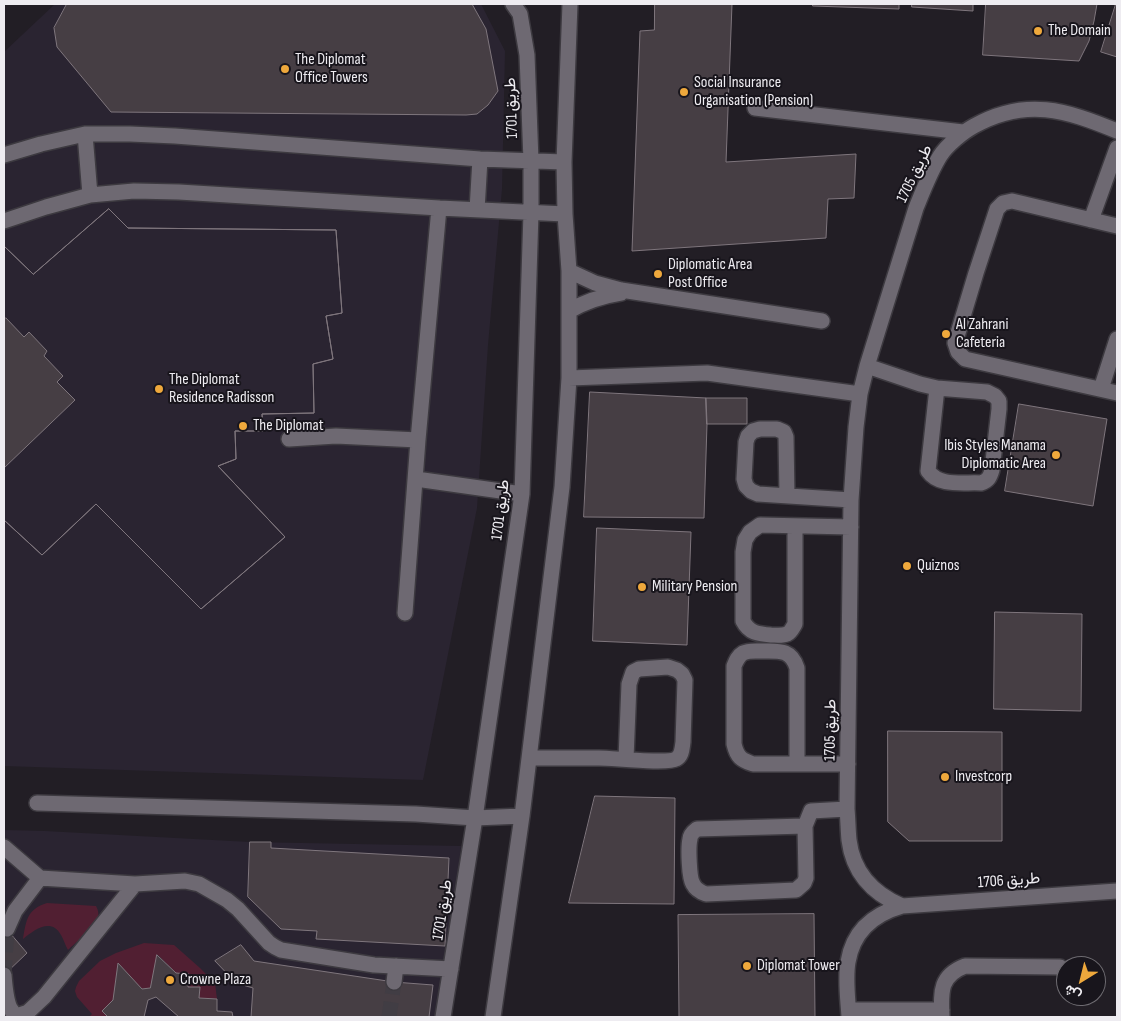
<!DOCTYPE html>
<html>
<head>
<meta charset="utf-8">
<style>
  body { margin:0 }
  #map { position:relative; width:1121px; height:1021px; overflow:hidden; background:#221e25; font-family:"Sofia Sans Condensed",Vazirmatn,sans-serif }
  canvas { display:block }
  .frame { position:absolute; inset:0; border:5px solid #eeecf1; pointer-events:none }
  .north { position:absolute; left:1056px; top:956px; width:50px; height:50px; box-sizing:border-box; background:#18151c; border:1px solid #6e6b71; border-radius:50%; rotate:216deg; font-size:14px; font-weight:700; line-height:20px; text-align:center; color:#eeecf1 }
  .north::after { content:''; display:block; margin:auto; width:18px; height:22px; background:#eea83c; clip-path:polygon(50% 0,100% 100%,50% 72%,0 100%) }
</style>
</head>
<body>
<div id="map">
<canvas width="1121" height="1021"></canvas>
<div class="frame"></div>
<div class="north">ش</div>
</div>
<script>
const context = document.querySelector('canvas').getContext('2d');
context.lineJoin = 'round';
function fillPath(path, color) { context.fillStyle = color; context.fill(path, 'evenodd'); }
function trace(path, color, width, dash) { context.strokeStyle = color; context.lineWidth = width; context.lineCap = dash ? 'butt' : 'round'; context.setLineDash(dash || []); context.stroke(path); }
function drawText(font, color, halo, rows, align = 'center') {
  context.font = font + ' "Sofia Sans Condensed",Vazirmatn,sans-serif'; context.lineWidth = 4; context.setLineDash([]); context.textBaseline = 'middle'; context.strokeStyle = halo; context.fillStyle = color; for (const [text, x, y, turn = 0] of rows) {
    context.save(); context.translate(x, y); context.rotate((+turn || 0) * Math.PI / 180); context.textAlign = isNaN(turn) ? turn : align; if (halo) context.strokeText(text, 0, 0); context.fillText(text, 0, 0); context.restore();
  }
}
const built = new Path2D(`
  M 55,4 L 481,4 L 505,51 L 502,189 L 488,345 L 477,508 L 423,780 L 4,766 L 4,52 Z
  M 4,830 L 45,831 L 250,842 L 461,846 L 443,1017 L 4,1017 Z`);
const green = new Path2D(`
  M 47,903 L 96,906 C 98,910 99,913 98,917 C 95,928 76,942 68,950 C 65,945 64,940 61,935 C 51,917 34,930 23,939 C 26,921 27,909 47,903 Z
  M 144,943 L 174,945 L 200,968 L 215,983 L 217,999 L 199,998 L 200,987 L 188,987 L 189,974 L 176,973 L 158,955 L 150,988 L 142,989 L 118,963 L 113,1000 L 103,1011 L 108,1017 L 89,1017 L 92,1014 L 77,997 L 75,991 L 76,987 L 79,981 L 100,961 L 116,953 Z`);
const building = new Path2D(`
  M 67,4 L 472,4 L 486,29 L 498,91 L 488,105 L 477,114 L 466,115 L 111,112 L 57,47 L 54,28 Z
  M 655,4 L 732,4 L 726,162 L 856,154 L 854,198 L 828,199 L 826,238 L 632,251 L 640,31 L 654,30 Z
  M 813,4 L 899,4 L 899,9 L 813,6 Z
  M 912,4 L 973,4 L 973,11 L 912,7 Z
  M 986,4 L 1097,4 L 1094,21 L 1089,41 L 1079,61 L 983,55 Z
  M 1116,4 L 1117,4 L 1117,57 L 1101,52 Z
  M 109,209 L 128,228 L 336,230 L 342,313 L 326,316 L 333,359 L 313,364 L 314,413 L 262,414 L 263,431 L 235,431 L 236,459 L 218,466 L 285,537 L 201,609 L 96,504 L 42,555 L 4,520 L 4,246 L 33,274 Z
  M 109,209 L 128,228 L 336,230 L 342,313 L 326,316 L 333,359 L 313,364 L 314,413 L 262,414 L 263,431 L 235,431 L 236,459 L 218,466 L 285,537 L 201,609 L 96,504 L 42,555 L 4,520 L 4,246 L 33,274 Z
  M 6,318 L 24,337 L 29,332 L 47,351 L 44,356 L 63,376 L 57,382 L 75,400 L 4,468 L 4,320 Z
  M 590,392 L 706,398 L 707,424 L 704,518 L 584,517 Z
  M 706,398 L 747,398 L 747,424 L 707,424 Z
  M 1019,404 L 1107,419 L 1093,506 L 1005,491 Z
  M 597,528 L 691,532 L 687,645 L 593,641 Z
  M 995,612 L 1082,614 L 1081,711 L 994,709 Z
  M 888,731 L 1002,732 L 1002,841 L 909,841 L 888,822 Z
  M 595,796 L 675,798 L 674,904 L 569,903 Z
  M 250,842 L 271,842 L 271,848 L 449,858 L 445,946 L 316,939 L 317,931 L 281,929 L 248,897 Z
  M 814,914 L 815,1017 L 679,1017 L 678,915 Z
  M 4,926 L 27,953 L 4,975 Z
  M 241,945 L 254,961 L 394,982 L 433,985 L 429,1017 L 251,1017 L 253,988 L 236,983 L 215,961 Z
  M 157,955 L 176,973 L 189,974 L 188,987 L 200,987 L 199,998 L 217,999 L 217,1011 L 232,1012 L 233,1017 L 179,1017 L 156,997 L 148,1000 L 144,1017 L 108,1017 L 102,1011 L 113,1000 L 118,963 L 142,989 L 150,988 Z`);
const minorTunnel = new Path2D(`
  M 4,975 L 7,929
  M 389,1017 L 394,982`);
const minor = new Path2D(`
  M 755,108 L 963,132
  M 85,134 L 90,195
  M 4,155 L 41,144 L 85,134 L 130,134 L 175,136 L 480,159 L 564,162
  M 477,210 L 480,159
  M 1091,220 L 1117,148
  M 4,221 L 46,207 L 90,195 L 134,191 L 179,192 L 439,208 L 565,214
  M 1117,226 L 1012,201 L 1003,203 L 997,209 L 976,273 L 955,343 L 958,352 L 965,359 L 1117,393
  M 569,271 L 595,283 L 621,290 L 822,321
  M 569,311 C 586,301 602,296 621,293
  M 867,366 L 920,384 L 937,388 L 987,392 L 995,396 L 999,401 L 999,409 L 992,470 C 990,477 988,481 981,483 C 963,482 939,487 928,471 L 937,388
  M 569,378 L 707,373 L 860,394
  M 1101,389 L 1117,339
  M 289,439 L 336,436 L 418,440
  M 416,479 L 522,494
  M 787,496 L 786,437 L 784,432 L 777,429 L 760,429 L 753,431 L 748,436 L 746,442 L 744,479 L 746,486 L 751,491 L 758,494 L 851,500
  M 795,526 L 795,624 C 793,627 791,632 787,634 C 782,636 776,635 771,635 C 758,634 749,633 743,621 L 743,552 L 745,540 L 750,532 L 760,525 L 851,527
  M 405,613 L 418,440 L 439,208
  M 529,758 C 552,758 576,758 599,758 C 613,758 667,764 676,759 C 682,756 682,749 683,742 L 685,680 L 682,674 L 677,670 L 668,667 L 639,669 L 633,672 L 629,684 L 626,759
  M 797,764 L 797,668 C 791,649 779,651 762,651 C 756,651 749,650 743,653 C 738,656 736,661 734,666 L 734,744 C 737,757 741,760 753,764 L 848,764
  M 37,803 L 416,814 L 475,818 L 522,816
  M 805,826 L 806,878 L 804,883 L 796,890 L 706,894 C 700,892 696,890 693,884 C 689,878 688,847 690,839 C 690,835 693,832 697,829 Z
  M 805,826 L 811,811 L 847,809
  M 4,847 L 40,878 L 135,884 L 185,881 L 199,884 L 227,900 L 238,909 L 269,943 L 275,947 L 281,950 L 374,965 L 451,969
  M 902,906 C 874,894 853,873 849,840 C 848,830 848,820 847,809 L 851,500 L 856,427 L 860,394 L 867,366 L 916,208 C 923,191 930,172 940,156 C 947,145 963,132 974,126 C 1026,97 1066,110 1117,131
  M 7,929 L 15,911 L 40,878
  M 4,975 C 5,985 6,1004 12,1011 C 14,1014 16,1014 19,1015 L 28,1012 L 44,997 L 135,884
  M 394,982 L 396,966
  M 849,1010 L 942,1010
  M 443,1017 L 475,818 L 522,494 L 531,213 L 531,161 L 527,55 L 520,14 L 513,4
  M 493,1017 L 522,816 L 562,487 L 569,378 L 569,271 L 565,214 L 564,162 L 570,4
  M 849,1017 C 848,1000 845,979 848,962 C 853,931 874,914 902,906 L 1117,891
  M 942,1017 C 941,993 939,976 965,966 L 1060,967`);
const markers = [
  [1038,31,5,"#eea83c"],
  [285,69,5,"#eea83c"],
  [684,92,5,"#eea83c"],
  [658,274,5,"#eea83c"],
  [946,334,5,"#eea83c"],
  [159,389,5,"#eea83c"],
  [243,426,5,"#eea83c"],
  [1056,455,5,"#eea83c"],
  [907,566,5,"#eea83c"],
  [642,587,5,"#eea83c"],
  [945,777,5,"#eea83c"],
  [747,966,5,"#eea83c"],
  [170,980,5,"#eea83c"]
];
const poiNames = [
  ["The Domain",1048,31],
  ["The Diplomat",295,60],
  ["Office Towers",295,78],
  ["Social Insurance",694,83],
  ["Organisation (Pension)",694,101],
  ["Diplomatic Area",668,265],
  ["Post Office",668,283],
  ["Al Zahrani",956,325],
  ["Cafeteria",956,343],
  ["The Diplomat",169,380],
  ["Residence Radisson",169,398],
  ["The Diplomat",253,426],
  ["Ibis Styles Manama",1046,446,"right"],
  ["Diplomatic Area",1046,464,"right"],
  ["Quiznos",917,566],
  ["Military Pension",652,587],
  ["Investcorp",955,777],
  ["Diplomat Tower",757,966],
  ["Crowne Plaza",180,980]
];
const streetNames = [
  ["طريق 1701",512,108,-92],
  ["طريق 1705",915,174,-64],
  ["طريق 1701",501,510,-83],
  ["طريق 1705",831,730,-89],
  ["طريق 1706",1009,881,-4],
  ["طريق 1701",443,910,-81]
];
fillPath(built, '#2a2431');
fillPath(green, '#511f32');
fillPath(building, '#463e44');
trace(building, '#7f767d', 1);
trace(minorTunnel, '#413d44', 15, [15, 8]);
trace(minor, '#3d3a40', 18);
trace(minor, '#6e6972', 15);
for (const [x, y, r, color] of markers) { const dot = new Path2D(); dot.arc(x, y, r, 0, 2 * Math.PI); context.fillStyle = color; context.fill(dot); trace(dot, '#18151c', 2); }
drawText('16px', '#eeecf1', '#18151c', poiNames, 'left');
drawText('16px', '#eeecf1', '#18151c', streetNames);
</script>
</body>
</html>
